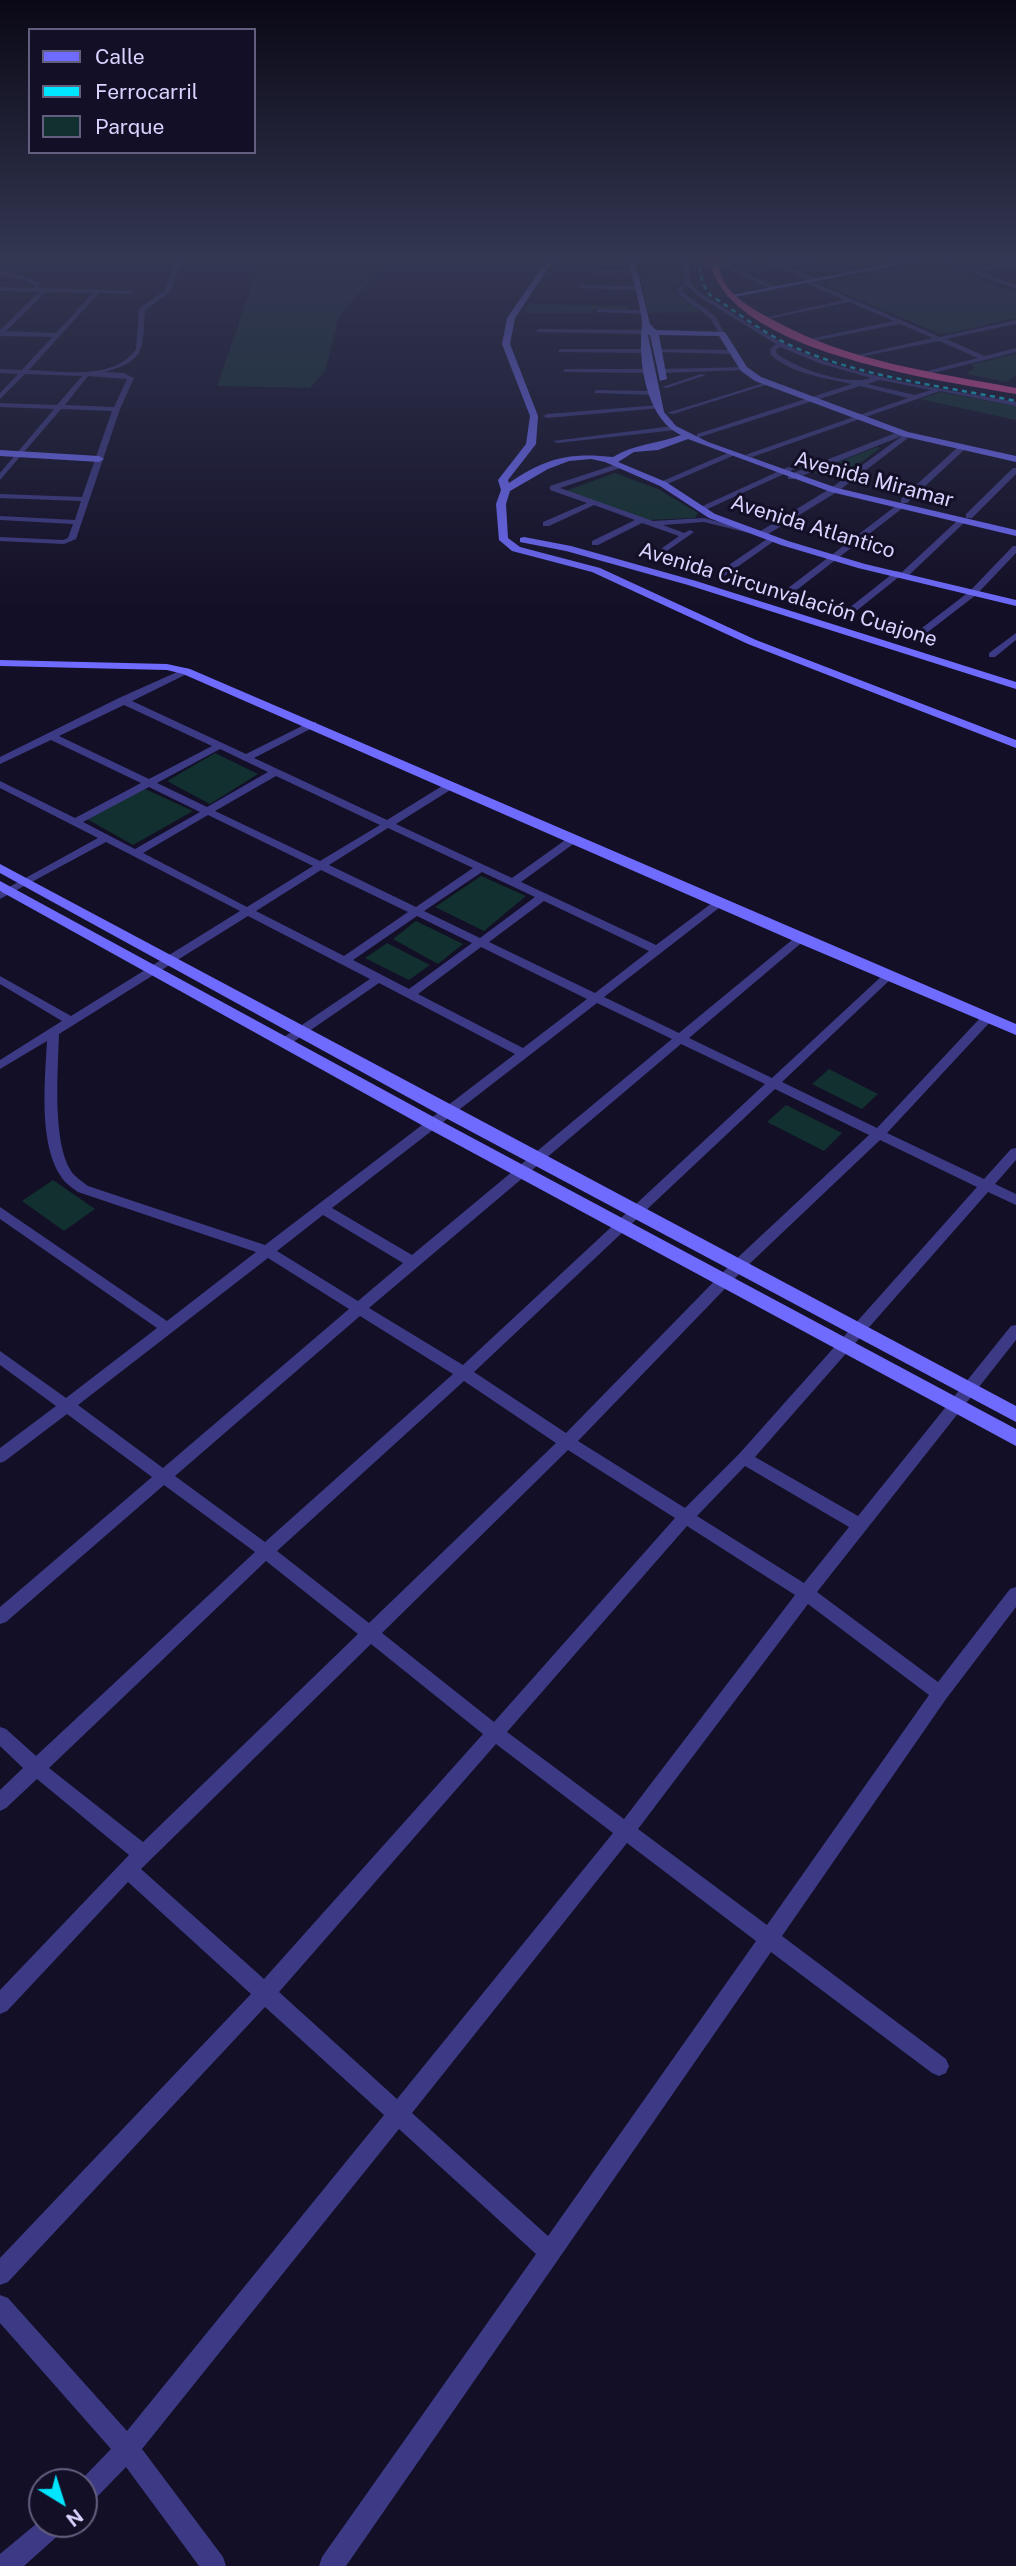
<!DOCTYPE html>
<html>
<head>
<meta charset="utf-8">
<style>
  body { margin:0 }
  #map { position:relative; width:1016px; height:2566px; overflow:hidden; background:#130f26; font-family:"Public Sans",sans-serif }
  canvas { display:block }
  .legend { position:absolute; left:28px; top:28px; width:228px; height:126px; box-sizing:border-box; background:#130f26; border:2px solid #625e7d; margin:0; padding:9px 12px; list-style:none; font-size:21px; color:#d9d4ff }
  .legend li { display:flex; align-items:center; gap:14px; height:35px }
  .legend b { width:35px; border:2px solid #625e7d }
  .north { position:absolute; left:28px; top:2468px; width:70px; height:70px; box-sizing:border-box; background:#130f26; border:2px solid #625e7d; border-radius:50%; rotate:142deg; font-size:19px; font-weight:700; line-height:28px; text-align:center; color:#d9d4ff }
  .north::after { content:''; display:block; margin:auto; width:24px; height:32px; background:#00e5ff; clip-path:polygon(50% 0,100% 100%,50% 72%,0 100%) }
</style>
</head>
<body>
<div id="map">
<canvas width="1016" height="2566"></canvas>
<ul class="legend">
<li><b style="height:9px;background:#6f6bff"></b>Calle</li>
<li><b style="height:9px;background:#00e5ff"></b>Ferrocarril</li>
<li><b style="height:19px;background:#12302f"></b>Parque</li>
</ul>
<div class="north">N</div>
</div>
<script>
const context = document.querySelector('canvas').getContext('2d');
context.lineJoin = 'round';
function fillPath(path, color) { context.fillStyle = color; context.fill(path, 'evenodd'); }
function trace(path, color, width, dash) { context.strokeStyle = color; context.lineWidth = width; context.lineCap = dash ? 'butt' : 'round'; context.setLineDash(dash || []); context.stroke(path); }
function drawText(font, color, halo, rows, align = 'center') {
  context.font = font + ' "Public Sans",sans-serif'; context.lineWidth = 6; context.setLineDash([]); context.textBaseline = 'middle'; context.strokeStyle = halo; context.fillStyle = color; for (const [text, x, y, turn = 0] of rows) {
    context.save(); context.translate(x, y); context.rotate((+turn || 0) * Math.PI / 180); context.textAlign = isNaN(turn) ? turn : align; if (halo) context.strokeText(text, 0, 0); context.fillText(text, 0, 0); context.restore();
  }
}
const green = new Path2D(`
  M 262,257 L 391,257 L 339,316 L 325,371 L 310,388 L 217,386 Z
  M 637,257 L 683,257 L 682,282 L 674,285 L 673,291 L 700,312 L 648,313 Z
  M 926,261 L 943,263 L 998,287 L 1016,291 L 1016,318 L 951,333 L 938,333 L 827,286 L 826,283 Z
  M 527,304 L 627,306 L 628,309 L 593,309 L 591,313 L 525,313 Z
  M 1016,354 L 1016,375 L 1006,382 L 966,374 L 975,367 L 969,365 Z
  M 941,392 L 1016,406 L 1016,420 L 920,399 Z
  M 877,447 L 880,448 L 838,480 L 812,472 Z
  M 615,473 L 658,489 L 698,513 L 695,518 L 646,520 L 565,491 Z
  M 215,753 L 258,774 L 210,804 L 167,781 Z
  M 143,788 L 193,811 L 133,845 L 87,819 Z
  M 481,876 L 526,896 L 484,931 L 435,907 Z
  M 416,921 L 463,944 L 438,964 L 393,939 Z
  M 387,943 L 430,965 L 409,980 L 365,958 Z
  M 829,1069 L 878,1094 L 862,1109 L 812,1084 Z
  M 786,1105 L 842,1133 L 824,1151 L 767,1122 Z
  M 53,1180 L 95,1209 L 64,1231 L 22,1201 Z`);
const street = new Path2D(`
  M 177,257 L 183,257 L 170,292 L 145,310 C 142,349 147,361 104,372 L 124,373 L 134,378 L 120,409 L 76,539 L 64,544 L 0,541 L 0,537 L 63,540 L 68,538 L 73,524 L 0,520 L 0,516 L 75,520 L 81,501 L 0,498 L 0,494 L 82,497 L 112,411 L 61,409 L 0,480 L 0,473 L 54,409 L 0,407 L 0,403 L 57,405 L 82,376 L 25,374 L 0,399 L 0,393 L 18,374 L 0,373 L 0,369 L 22,370 L 52,337 L 0,336 L 0,330 L 39,292 L 0,291 L 0,287 L 33,288 L 35,285 L 21,279 L 0,275 L 0,271 L 25,276 L 40,283 L 39,288 L 133,291 L 131,294 L 99,293 L 29,370 C 62,371 114,381 136,349 L 139,309 L 165,290 ZM 46,292 L 93,293 L 56,333 L 6,331 ZM 88,376 L 127,379 L 114,407 L 65,405 Z
  M 683,257 L 689,257 L 690,283 L 702,294 C 731,311 759,331 789,346 C 851,378 947,389 1016,402 L 1016,406 L 940,391 L 752,457 L 745,455 L 908,398 L 860,386 L 697,438 L 697,434 L 852,384 C 825,378 792,374 771,355 L 770,349 L 776,344 L 698,296 L 687,286 L 682,290 L 684,293 L 715,316 L 725,334 L 720,335 L 710,318 L 679,295 L 676,290 L 684,283 ZM 780,347 L 819,363 L 871,378 C 847,386 798,369 777,354 L 776,350 ZM 880,380 L 931,390 L 915,395 L 867,384 Z
  M 757,257 L 765,257 L 782,264 L 823,257 L 826,259 L 788,267 L 818,280 L 816,283 L 762,260 L 729,266 L 776,287 L 774,290 L 719,265 Z
  M 885,257 L 892,257 L 908,263 L 903,264 Z
  M 932,257 L 939,257 L 974,270 L 1016,260 L 1016,264 L 980,272 L 1016,285 L 1016,289 Z
  M 596,270 L 633,270 L 636,272 L 594,273 Z
  M 808,280 L 940,337 L 1016,320 L 1016,324 L 946,339 L 985,356 L 1016,348 L 1016,352 L 921,376 L 919,373 L 978,358 L 939,341 L 849,359 L 849,357 L 933,338 L 900,324 L 803,343 L 805,340 L 894,321 L 849,302 L 763,320 L 763,318 L 844,300 L 806,283 Z
  M 580,285 L 637,286 L 640,288 L 637,290 L 578,288 Z
  M 598,309 L 643,310 L 646,312 L 643,314 L 596,312 Z
  M 538,329 L 643,330 L 646,332 L 643,334 L 536,332 Z
  M 560,349 L 645,349 L 648,351 L 645,353 L 558,352 Z
  M 658,349 L 732,350 L 735,352 L 732,354 L 656,352 Z
  M 744,367 L 746,370 L 662,373 L 659,371 L 662,369 Z
  M 565,369 L 649,369 L 652,371 L 649,373 L 563,372 Z
  M 701,374 L 706,375 L 667,388 L 662,387 Z
  M 767,382 L 772,383 L 673,414 L 667,413 Z
  M 596,390 L 655,391 L 658,393 L 655,395 L 594,393 Z
  M 659,405 L 661,408 L 547,418 L 543,416 L 547,414 Z
  M 673,426 L 676,430 L 557,443 L 553,441 Z
  M 898,432 L 912,435 L 837,492 L 765,536 L 759,536 L 759,532 L 831,488 L 902,436 L 794,479 L 788,479 L 788,475 Z
  M 959,446 L 966,448 L 907,503 L 901,503 L 901,499 Z
  M 730,452 L 737,454 L 665,485 L 658,483 Z
  M 617,464 L 620,464 L 620,468 L 560,488 L 653,521 L 704,518 L 753,531 L 749,533 L 704,522 L 663,525 L 684,533 L 690,530 L 694,532 L 654,560 L 651,560 L 651,556 L 679,536 L 642,523 L 598,545 L 592,545 L 592,541 L 635,520 L 594,505 L 549,526 L 543,526 L 543,522 L 587,503 L 550,490 L 550,486 Z
  M 788,467 L 795,469 L 703,511 L 696,509 Z
  M 1013,468 L 1016,468 L 1016,474 L 972,518 L 966,518 L 966,514 Z
  M 897,505 L 904,507 L 785,599 L 779,599 L 779,595 Z
  M 959,519 L 966,521 L 907,577 L 900,576 L 850,616 L 844,616 L 844,612 L 896,571 L 902,572 Z
  M 770,537 L 777,539 L 723,577 L 717,577 L 717,573 Z
  M 1013,546 L 1016,546 L 1016,553 L 976,595 L 924,635 L 918,635 L 918,631 L 970,591 Z
  M 1016,633 L 1016,640 L 995,657 L 989,657 L 989,653 Z
  M 186,668 L 189,669 L 189,673 L 132,701 L 246,754 L 310,722 L 316,722 L 316,726 L 254,758 L 387,820 L 447,783 L 455,783 L 455,787 L 396,824 L 512,878 L 568,838 L 576,838 L 576,842 L 521,882 L 656,945 L 716,900 L 724,900 L 724,904 L 604,997 L 679,1033 L 798,935 L 806,935 L 806,939 L 689,1038 L 772,1078 L 884,974 L 892,974 L 892,978 L 782,1082 L 877,1128 L 983,1015 L 991,1015 L 991,1021 L 887,1133 L 984,1179 L 1011,1149 L 1016,1148 L 1016,1160 L 995,1184 L 1016,1194 L 1016,1205 L 988,1192 L 755,1457 L 858,1516 L 1011,1326 L 1016,1325 L 1016,1340 L 817,1592 L 938,1682 L 1010,1589 L 1016,1587 L 1016,1607 L 946,1699 L 782,1936 L 946,2059 L 949,2066 L 946,2073 L 939,2076 L 932,2073 L 771,1952 L 346,2566 L 319,2566 L 322,2557 L 536,2254 L 399,2129 L 142,2449 L 223,2557 L 226,2566 L 199,2566 L 126,2467 L 92,2502 L 84,2506 L 84,2482 L 79,2482 L 111,2449 L 0,2323 L 0,2295 L 8,2298 L 127,2431 L 384,2115 L 265,2007 L 8,2282 L 0,2285 L 0,2258 L 251,1994 L 128,1882 L 7,2011 L 0,2014 L 0,1990 L 129,1855 L 37,1779 L 6,1808 L 0,1811 L 0,1790 L 23,1768 L 0,1746 L 0,1727 L 6,1729 L 36,1756 L 255,1552 L 164,1485 L 6,1622 L 0,1624 L 0,1607 L 152,1477 L 67,1414 L 5,1461 L 0,1463 L 0,1448 L 56,1406 L 0,1365 L 0,1351 L 66,1398 L 157,1328 L 0,1219 L 0,1207 L 167,1321 L 256,1252 L 78,1192 C 73,1188 66,1184 62,1178 C 38,1145 45,1080 47,1041 L 0,1069 L 0,1060 L 62,1021 L 0,984 L 0,976 L 71,1016 L 240,911 L 106,842 L 0,899 L 0,892 L 98,838 L 0,788 L 0,781 L 75,818 L 141,783 L 51,740 L 0,764 L 0,757 L 119,698 ZM 124,705 L 212,746 L 149,779 L 59,736 ZM 220,749 L 268,772 L 207,807 L 157,783 ZM 276,776 L 380,825 L 320,861 L 215,811 ZM 149,787 L 200,812 L 135,849 L 83,822 ZM 208,815 L 313,866 L 247,907 L 143,853 ZM 388,828 L 473,868 L 416,907 L 329,865 ZM 321,870 L 408,912 L 344,956 L 256,911 ZM 482,872 L 535,897 L 480,938 L 424,911 ZM 544,901 L 649,951 L 595,993 L 489,942 ZM 248,916 L 370,979 L 281,1039 L 279,1042 L 281,1045 L 289,1045 L 379,983 L 515,1054 L 265,1245 L 88,1186 C 82,1181 75,1177 71,1171 C 52,1142 58,1068 59,1034 ZM 417,916 L 472,943 L 409,989 L 353,960 ZM 481,947 L 587,999 L 523,1048 L 418,994 ZM 597,1003 L 672,1039 L 412,1255 L 332,1208 ZM 681,1044 L 765,1084 L 463,1365 L 369,1308 ZM 775,1089 L 869,1135 L 733,1262 L 566,1433 L 474,1372 ZM 880,1140 L 977,1187 L 739,1454 L 685,1508 L 578,1441 L 743,1270 ZM 323,1215 L 403,1263 L 358,1301 L 277,1251 ZM 268,1258 L 349,1309 L 163,1468 L 78,1405 ZM 360,1316 L 453,1374 L 265,1542 L 175,1476 ZM 464,1381 L 556,1443 L 369,1623 L 277,1551 ZM 568,1450 L 675,1518 L 494,1722 L 382,1633 ZM 745,1466 L 849,1527 L 804,1583 L 697,1516 ZM 687,1526 L 795,1595 L 624,1819 L 507,1732 ZM 266,1561 L 358,1634 L 143,1842 L 49,1768 ZM 808,1604 L 929,1695 L 767,1925 L 638,1829 ZM 371,1644 L 483,1734 L 264,1979 L 141,1869 ZM 496,1744 L 613,1833 L 397,2099 L 279,1992 ZM 627,1843 L 756,1941 L 548,2236 L 412,2113 Z
  M 42,2519 L 42,2524 L 66,2524 L 62,2532 L 24,2566 L 0,2566 L 0,2554 Z`);
const secondary = new Path2D(`
  M 549,257 L 556,257 L 515,318 L 510,344 L 538,416 L 536,444 L 508,480 L 509,483 C 545,458 570,452 613,457 C 634,444 657,444 681,435 C 645,418 638,359 642,326 C 643,312 631,273 627,257 L 634,257 L 650,324 L 656,330 L 725,332 L 747,367 L 761,377 L 908,432 L 1016,456 L 1016,462 L 902,436 L 755,381 L 741,371 L 719,336 L 659,335 L 667,379 L 660,381 L 650,335 L 648,335 L 664,412 L 676,426 L 708,442 L 837,488 L 1016,530 L 1016,536 L 831,492 L 688,439 L 658,450 L 634,452 L 618,462 L 666,482 L 715,514 L 788,541 L 865,564 L 1016,600 L 1016,606 L 858,568 L 781,545 L 709,518 L 660,486 L 605,462 L 591,459 L 569,461 L 548,469 L 510,491 L 506,504 L 508,538 L 520,547 L 600,568 L 756,640 L 1016,740 L 1016,748 L 748,644 L 592,572 L 512,551 L 499,540 L 496,504 L 501,490 L 498,480 L 526,444 L 530,416 L 502,344 L 507,318 Z
  M 925,257 L 938,257 L 730,298 L 726,296 Z
  M 0,450 L 99,456 L 104,459 L 99,462 L 0,456 Z
  M 524,537 L 571,546 L 696,581 L 1016,682 L 1016,689 L 688,585 L 566,551 L 520,542 L 520,538 Z
  M 0,660 L 167,664 L 190,669 L 1016,1024 L 1016,1035 L 803,945 L 183,674 L 167,670 L 0,666 Z
  M 0,864 L 1016,1406 L 1016,1422 L 442,1116 L 0,873 Z
  M 0,881 L 439,1120 L 1016,1429 L 1016,1446 L 427,1128 L 0,891 Z`);
const highway = new Path2D(`
  M 709,257 L 717,257 C 719,267 721,278 727,287 C 739,302 758,312 775,321 C 850,362 933,372 1016,388 L 1016,394 C 939,380 722,352 709,257 Z`);
const rail = new Path2D(`
  M 697,257 L 703,284 L 710,295 C 737,312 763,333 792,346 C 859,377 944,386 1016,401`);
const farStreetnames = [
  ["Avenida Miramar",874,480,15],
  ["Avenida Atlantico",813,527,17],
  ["Avenida Circunvalación Cuajone",788,595,17]
];
fillPath(green, '#12302f');
fillPath(street, '#3d3a85');
fillPath(secondary, '#6f6bff');
fillPath(highway, '#ff4fa3');
trace(rail, '#00e5ff', 2.5, [5, 4.5]);
const sky = context.createLinearGradient(0, 0, 0, 616);
sky.addColorStop(0, '#0a0815');
sky.addColorStop(0.42, '#333752');
sky.addColorStop(1, '#33375200');
context.fillStyle = sky;
context.fillRect(0, 0, 1016, 616);
drawText('21px', '#d9d4ff', '#130f26', farStreetnames);
</script>
</body>
</html>
